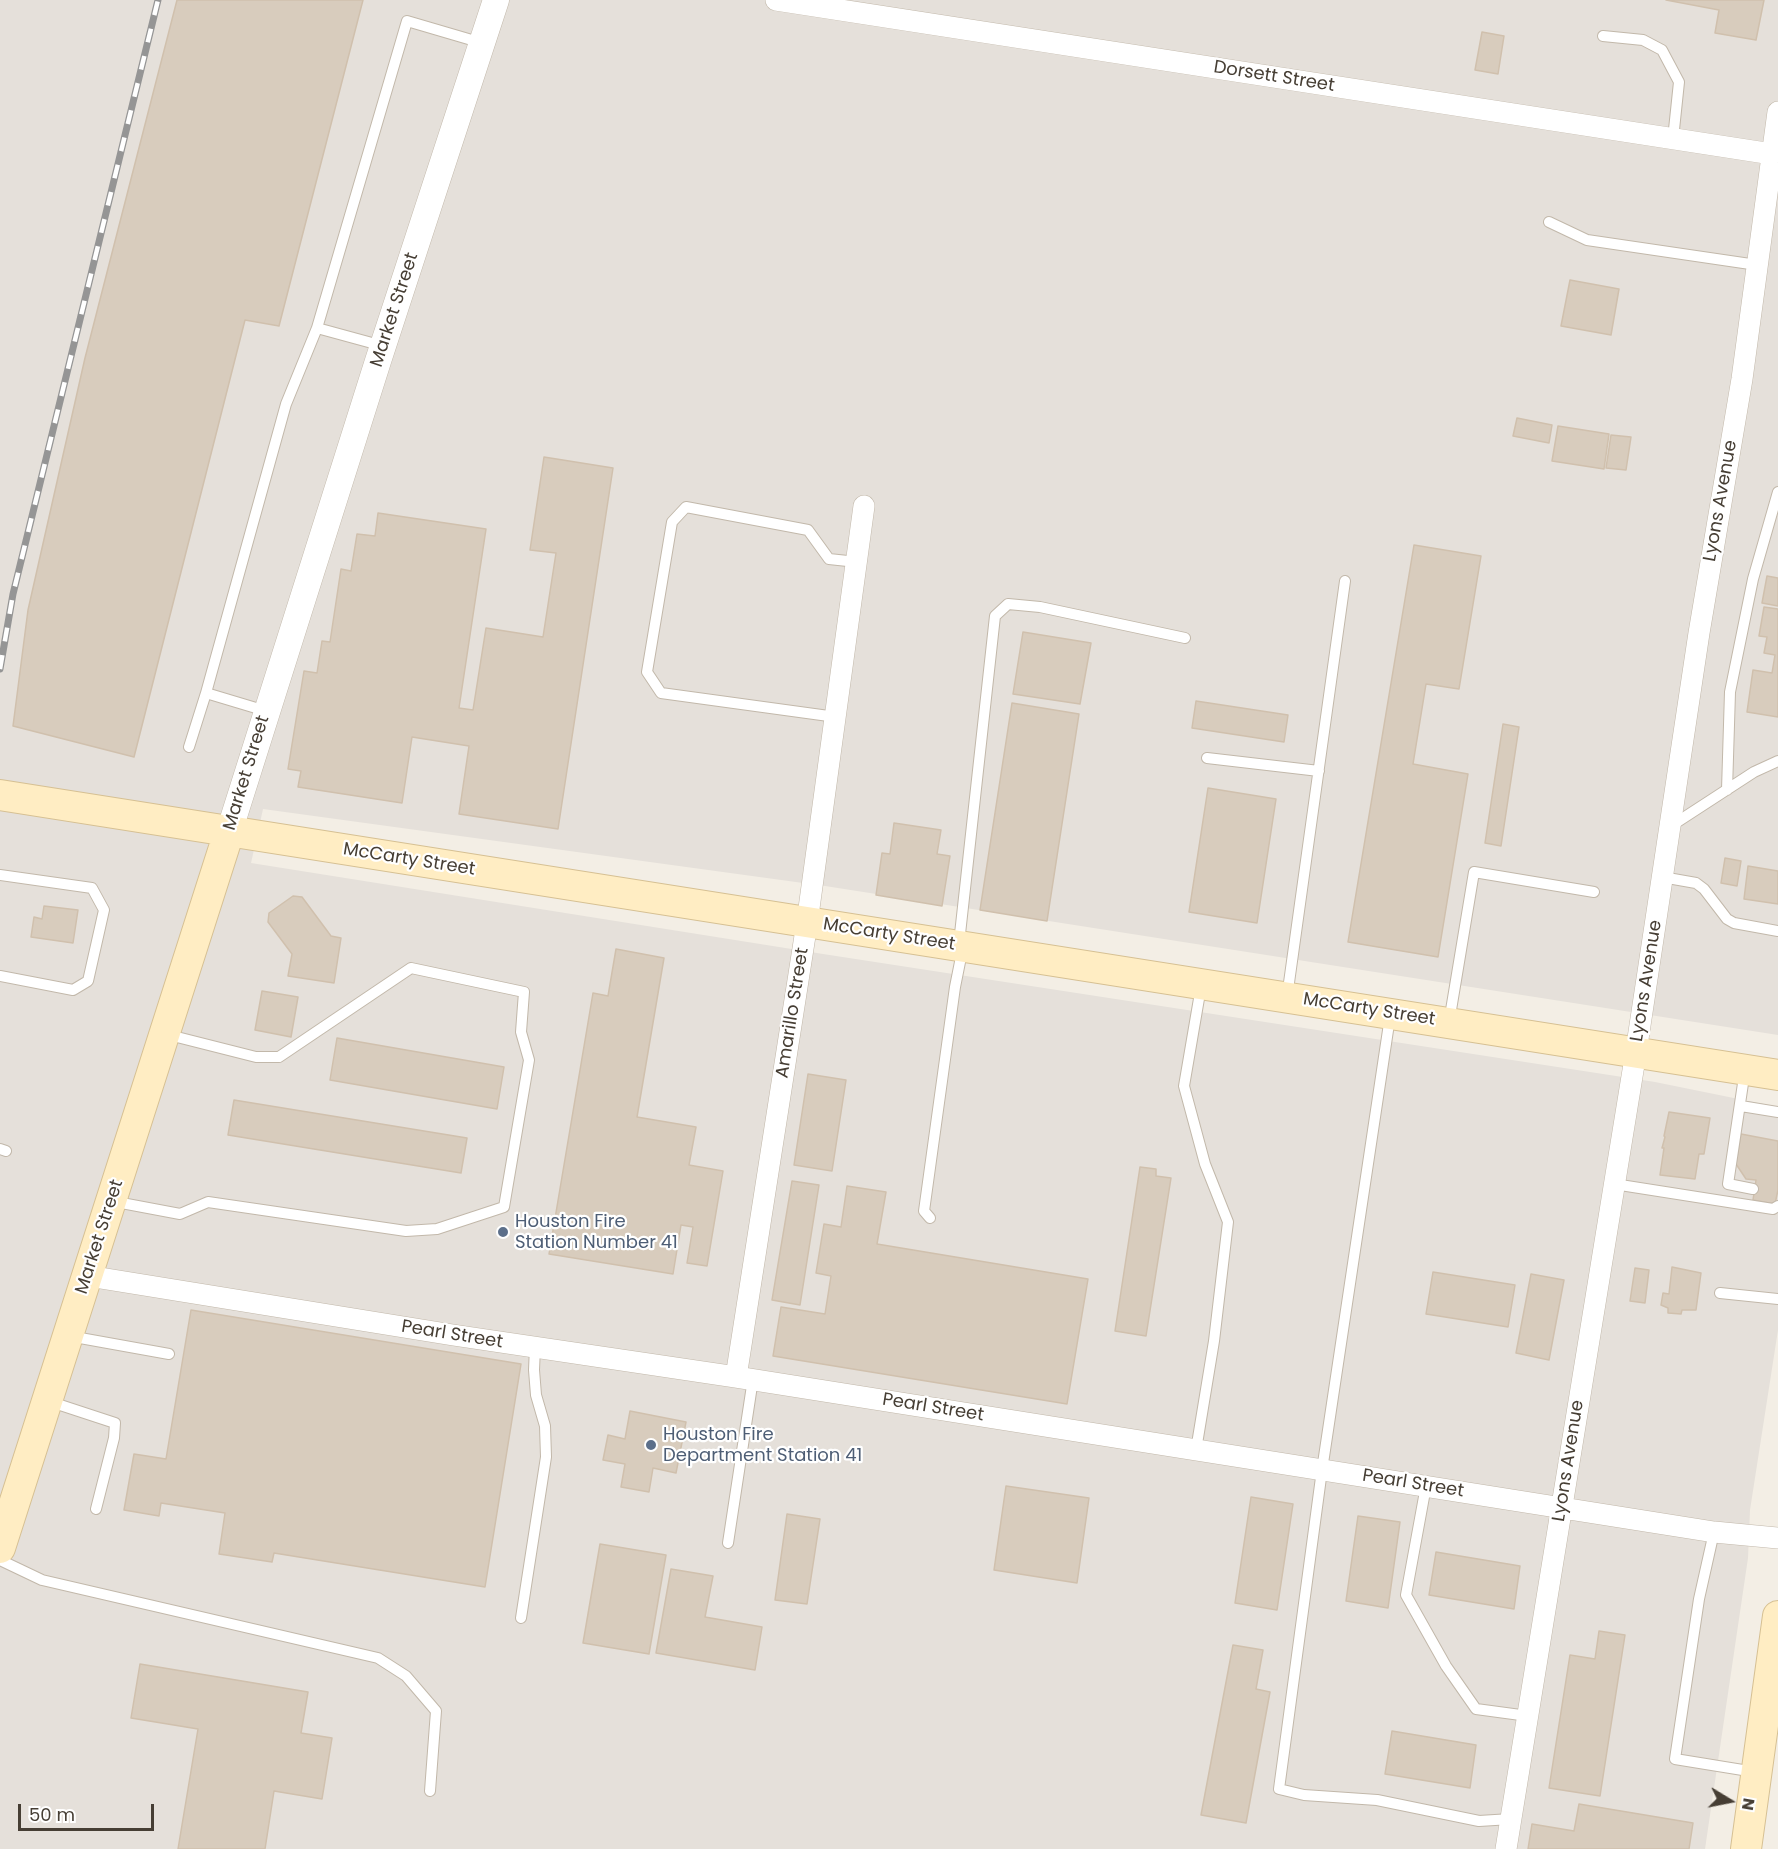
<!DOCTYPE html>
<html>
<head>
<meta charset="utf-8">
<style>
  body { margin:0 }
  #map { position:relative; width:1778px; height:1849px; overflow:hidden; background:#f3eee5; font-family:Poppins,sans-serif }
  canvas { display:block }
  .north { position:absolute; left:1700px; top:1771px; width:60px; height:60px; -webkit-text-stroke:4px #fff; paint-order:stroke; rotate:100deg; font-size:16px; font-weight:700; line-height:24px; text-align:center; color:#463e34 }
  .north::after { content:''; display:block; margin:auto; width:21px; height:27px; background:#463e34; clip-path:polygon(50% 0,100% 100%,50% 72%,0 100%) }
  .scale { position:absolute; left:18px; top:1804px; width:136px; height:27px; box-sizing:border-box; border:3px solid #463e34; border-top:0; padding-left:8px; font-size:18px; line-height:21px; white-space:nowrap; color:#463e34; -webkit-text-stroke:4px #fff; paint-order:stroke }
</style>
</head>
<body>
<div id="map">
<canvas width="1778" height="1849"></canvas>
<div class="north">N</div>
<div class="scale">50 m</div>
</div>
<script>
const context = document.querySelector('canvas').getContext('2d');
context.lineJoin = 'round';
function fillPath(path, color) { context.fillStyle = color; context.fill(path, 'evenodd'); }
function trace(path, color, width, dash) { context.strokeStyle = color; context.lineWidth = width; context.lineCap = dash ? 'butt' : 'round'; context.setLineDash(dash || []); context.stroke(path); }
function drawText(font, color, halo, rows, align = 'center') {
  context.font = font + ' Poppins,sans-serif'; context.lineWidth = 4.5; context.setLineDash([]); context.textBaseline = 'middle'; context.strokeStyle = halo; context.fillStyle = color; for (const [text, x, y, turn = 0] of rows) {
    context.save(); context.translate(x, y); context.rotate((+turn || 0) * Math.PI / 180); context.textAlign = isNaN(turn) ? turn : align; if (halo) context.strokeText(text, 0, 0); context.fillText(text, 0, 0); context.restore();
  }
}
const industrial = new Path2D(`
  M 0,0 L 1778,0 L 1778,1035 L 825,886 L 263,809 L 251,863 L 823,954 L 1655,1082 L 1778,1107 L 1778,1330 L 1750,1510 L 1748,1558 L 1705,1849 L 0,1849 Z`);
const building = new Path2D(`
  M 177,0 L 363,0 L 279,326 L 245,320 L 134,757 L 13,726 L 28,610 L 85,358 Z
  M 1666,0 L 1764,0 L 1756,40 L 1715,33 L 1719,10 Z
  M 1482,32 L 1504,36 L 1498,74 L 1475,70 Z
  M 1570,280 L 1619,289 L 1611,335 L 1561,326 Z
  M 1517,418 L 1552,425 L 1549,443 L 1513,436 Z
  M 1558,426 L 1609,434 L 1604,469 L 1552,461 Z
  M 1611,435 L 1631,437 L 1626,470 L 1606,468 Z
  M 544,457 L 613,468 L 558,829 L 459,814 L 469,746 L 412,737 L 402,803 L 298,787 L 301,771 L 288,769 L 304,671 L 317,673 L 322,641 L 330,642 L 341,569 L 351,571 L 357,534 L 375,536 L 378,513 L 486,529 L 459,708 L 473,710 L 486,628 L 543,637 L 556,553 L 530,550 Z
  M 1414,545 L 1481,556 L 1459,689 L 1426,684 L 1413,764 L 1468,774 L 1438,957 L 1348,942 Z
  M 1767,576 L 1778,578 L 1778,606 L 1762,603 Z
  M 1764,607 L 1778,609 L 1778,717 L 1747,712 L 1753,670 L 1772,673 L 1775,655 L 1764,653 L 1767,637 L 1759,636 Z
  M 1023,632 L 1091,643 L 1080,704 L 1013,694 Z
  M 1196,701 L 1288,715 L 1284,742 L 1192,728 Z
  M 1012,703 L 1079,714 L 1047,921 L 980,910 Z
  M 1503,724 L 1519,727 L 1501,846 L 1485,843 Z
  M 1208,788 L 1276,799 L 1257,923 L 1189,912 Z
  M 894,823 L 941,830 L 937,854 L 950,856 L 942,906 L 876,895 L 882,853 L 890,854 Z
  M 1725,858 L 1741,861 L 1737,886 L 1721,883 Z
  M 1748,866 L 1778,871 L 1778,904 L 1744,899 Z
  M 293,896 L 302,897 L 331,936 L 341,938 L 334,983 L 288,976 L 292,954 L 268,922 L 269,913 Z
  M 44,906 L 78,910 L 73,943 L 31,937 L 34,917 L 42,919 Z
  M 616,949 L 664,958 L 637,1117 L 696,1127 L 689,1165 L 723,1171 L 707,1266 L 687,1263 L 693,1227 L 681,1225 L 673,1274 L 549,1254 L 593,993 L 608,996 Z
  M 262,991 L 298,997 L 291,1037 L 255,1030 Z
  M 337,1038 L 504,1067 L 497,1109 L 330,1080 Z
  M 808,1074 L 846,1080 L 832,1171 L 794,1165 Z
  M 234,1100 L 467,1138 L 461,1173 L 228,1135 Z
  M 1669,1112 L 1710,1118 L 1704,1154 L 1699,1154 L 1695,1179 L 1660,1175 L 1664,1148 L 1662,1148 L 1665,1137 L 1664,1136 Z
  M 1741,1134 L 1778,1141 L 1778,1190 L 1775,1204 L 1753,1200 L 1756,1180 L 1746,1179 L 1736,1164 Z
  M 1140,1167 L 1156,1169 L 1156,1176 L 1171,1178 L 1146,1336 L 1115,1331 Z
  M 792,1181 L 819,1185 L 800,1305 L 772,1300 Z
  M 847,1186 L 886,1192 L 877,1244 L 1088,1279 L 1067,1404 L 773,1356 L 781,1307 L 825,1314 L 831,1276 L 816,1273 L 824,1224 L 841,1227 Z
  M 1672,1267 L 1701,1273 L 1696,1310 L 1682,1310 L 1681,1314 L 1668,1313 L 1668,1308 L 1661,1305 L 1663,1293 L 1669,1294 Z
  M 1635,1268 L 1649,1270 L 1645,1303 L 1630,1301 Z
  M 1433,1272 L 1515,1285 L 1508,1327 L 1426,1314 Z
  M 1531,1274 L 1564,1280 L 1549,1360 L 1516,1353 Z
  M 191,1310 L 521,1364 L 485,1587 L 274,1553 L 272,1562 L 219,1554 L 225,1513 L 161,1503 L 159,1516 L 124,1510 L 134,1454 L 166,1459 Z
  M 630,1411 L 686,1422 L 676,1473 L 653,1468 L 649,1492 L 621,1487 L 625,1464 L 603,1460 L 608,1435 L 625,1439 Z
  M 1006,1486 L 1089,1498 L 1077,1583 L 994,1570 Z
  M 1251,1497 L 1293,1504 L 1277,1610 L 1235,1603 Z
  M 787,1514 L 820,1519 L 807,1604 L 775,1600 Z
  M 1358,1516 L 1400,1522 L 1388,1608 L 1346,1601 Z
  M 600,1544 L 666,1555 L 649,1654 L 583,1643 Z
  M 1436,1552 L 1520,1566 L 1514,1609 L 1429,1595 Z
  M 671,1569 L 713,1576 L 705,1617 L 762,1627 L 755,1670 L 656,1653 Z
  M 1599,1631 L 1625,1635 L 1600,1796 L 1549,1788 L 1570,1655 L 1595,1659 Z
  M 1233,1645 L 1263,1650 L 1256,1689 L 1270,1692 L 1246,1823 L 1201,1815 Z
  M 140,1664 L 308,1692 L 301,1733 L 332,1738 L 322,1799 L 274,1791 L 265,1849 L 178,1849 L 198,1729 L 131,1718 Z
  M 1392,1731 L 1476,1745 L 1470,1788 L 1385,1774 Z
  M 1579,1804 L 1693,1823 L 1689,1849 L 1528,1849 L 1532,1824 L 1574,1831 Z`);
const service = new Path2D(`
  M 1603,36 L 1643,40 L 1662,50 L 1679,82 L 1673,139
  M 1549,222 L 1587,240 L 1757,265
  M 383,346 L 317,328 L 407,21 L 482,43
  M 206,693 L 286,404 L 317,328
  M 836,717 L 661,693 L 647,672 L 672,522 L 686,507 L 808,530 L 829,559 L 857,562
  M 189,747 L 206,693 L 266,711
  M 1207,758 L 1319,771
  M 1727,790 L 1730,692 L 1753,579 L 1778,492
  M 1671,826 L 1754,772 L 1778,761
  M 0,875 L 92,888 L 104,910 L 88,981 L 73,990 L 0,976
  M 1662,877 L 1696,883 L 1704,889 L 1727,919 L 1734,923 L 1778,931
  M 959,943 L 995,616 L 1008,604 L 1040,607 L 1185,638
  M 1287,997 L 1345,581
  M 1390,1017 L 1322,1470 L 1279,1789 L 1304,1795 L 1377,1800 L 1479,1821 L 1511,1819
  M 1449,1022 L 1474,872 L 1594,892
  M 1745,1070 L 1728,1184 L 1753,1189
  M 1741,1106 L 1778,1112
  M 0,1149 L 6,1151
  M 1614,1184 L 1773,1209 L 1778,1206
  M 111,1201 L 180,1214 L 208,1202 L 406,1231 L 437,1229 L 504,1207 L 529,1060 L 521,1032 L 524,992 L 411,968 L 279,1057 L 256,1057 L 165,1034
  M 930,1218 L 924,1211 L 955,987 L 963,947
  M 1720,1293 L 1778,1299
  M 69,1336 L 169,1354
  M 48,1401 L 115,1423 L 114,1438 L 96,1509
  M 1196,1450 L 1214,1341 L 1228,1222 L 1205,1164 L 1184,1086 L 1201,987
  M 1426,1486 L 1406,1595 L 1446,1666 L 1476,1709 L 1528,1716
  M 1714,1532 L 1699,1599 L 1675,1759 L 1755,1772
  M 728,1543 L 753,1379
  M 0,1560 L 42,1580 L 378,1658 L 406,1676 L 436,1711 L 430,1791
  M 521,1618 L 546,1457 L 545,1426 L 536,1395 L 534,1370 L 535,1347`);
const minor = new Path2D(`
  M 776,0 L 1772,154
  M 88,1276 L 453,1335 L 736,1377 L 1714,1532 L 1778,1538
  M 736,1377 L 807,923 L 864,506
  M 1506,1849 L 1636,1052 L 1699,633 L 1742,379 L 1778,112`);
const tertiary = new Path2D(`
  M 229,832 L 378,361 L 496,0`);
const secondary = new Path2D(`
  M 0,795 L 1778,1075
  M 0,1548 L 229,832
  M 1746,1849 L 1778,1616`);
const rail = new Path2D(`
  M 0,669 L 13,594 L 158,0`);
const markers = [
  [503,1232,6,"#5c6f8a"],
  [651,1445,6,"#5c6f8a"]
];
const streetNames = [
  ["Dorsett Street",1274,77,9],
  ["Market Street",395,310,-72],
  ["Lyons Avenue",1721,501,-80],
  ["Market Street",247,773,-73],
  ["McCarty Street",409,860,9],
  ["McCarty Street",889,935,9],
  ["Lyons Avenue",1647,981,-81],
  ["McCarty Street",1369,1010,9],
  ["Amarillo Street",793,1013,-81],
  ["Market Street",100,1237,-72],
  ["Pearl Street",452,1335,9],
  ["Pearl Street",933,1408,9],
  ["Lyons Avenue",1569,1461,-81],
  ["Pearl Street",1413,1484,9]
];
const serviceNames = [
  ["Houston Fire",515,1222],
  ["Station Number 41",515,1243],
  ["Houston Fire",663,1435],
  ["Department Station 41",663,1456]
];
fillPath(industrial, '#e5e0da');
fillPath(building, '#d8ccbd');
trace(building, '#d0c0ad', 1.5);
trace(service, '#c2b8aa', 12);
trace(minor, '#c2b8aa', 22);
trace(tertiary, '#c2b8aa', 27);
trace(secondary, '#d6c093', 32);
trace(service, '#fff', 10);
trace(minor, '#fff', 21);
trace(tertiary, '#fff', 26);
trace(secondary, '#ffedc3', 30);
trace(rail, '#959595', 7);
trace(rail, '#fff', 4.5, [14]);
for (const [x, y, r, color] of markers) { const dot = new Path2D(); dot.arc(x, y, r, 0, 2 * Math.PI); context.fillStyle = color; context.fill(dot); trace(dot, '#fff', 2); }
drawText('18px', '#463e34', '#fff', streetNames);
drawText('18px', '#4e5e75', '#fff', serviceNames, 'left');
</script>
</body>
</html>
